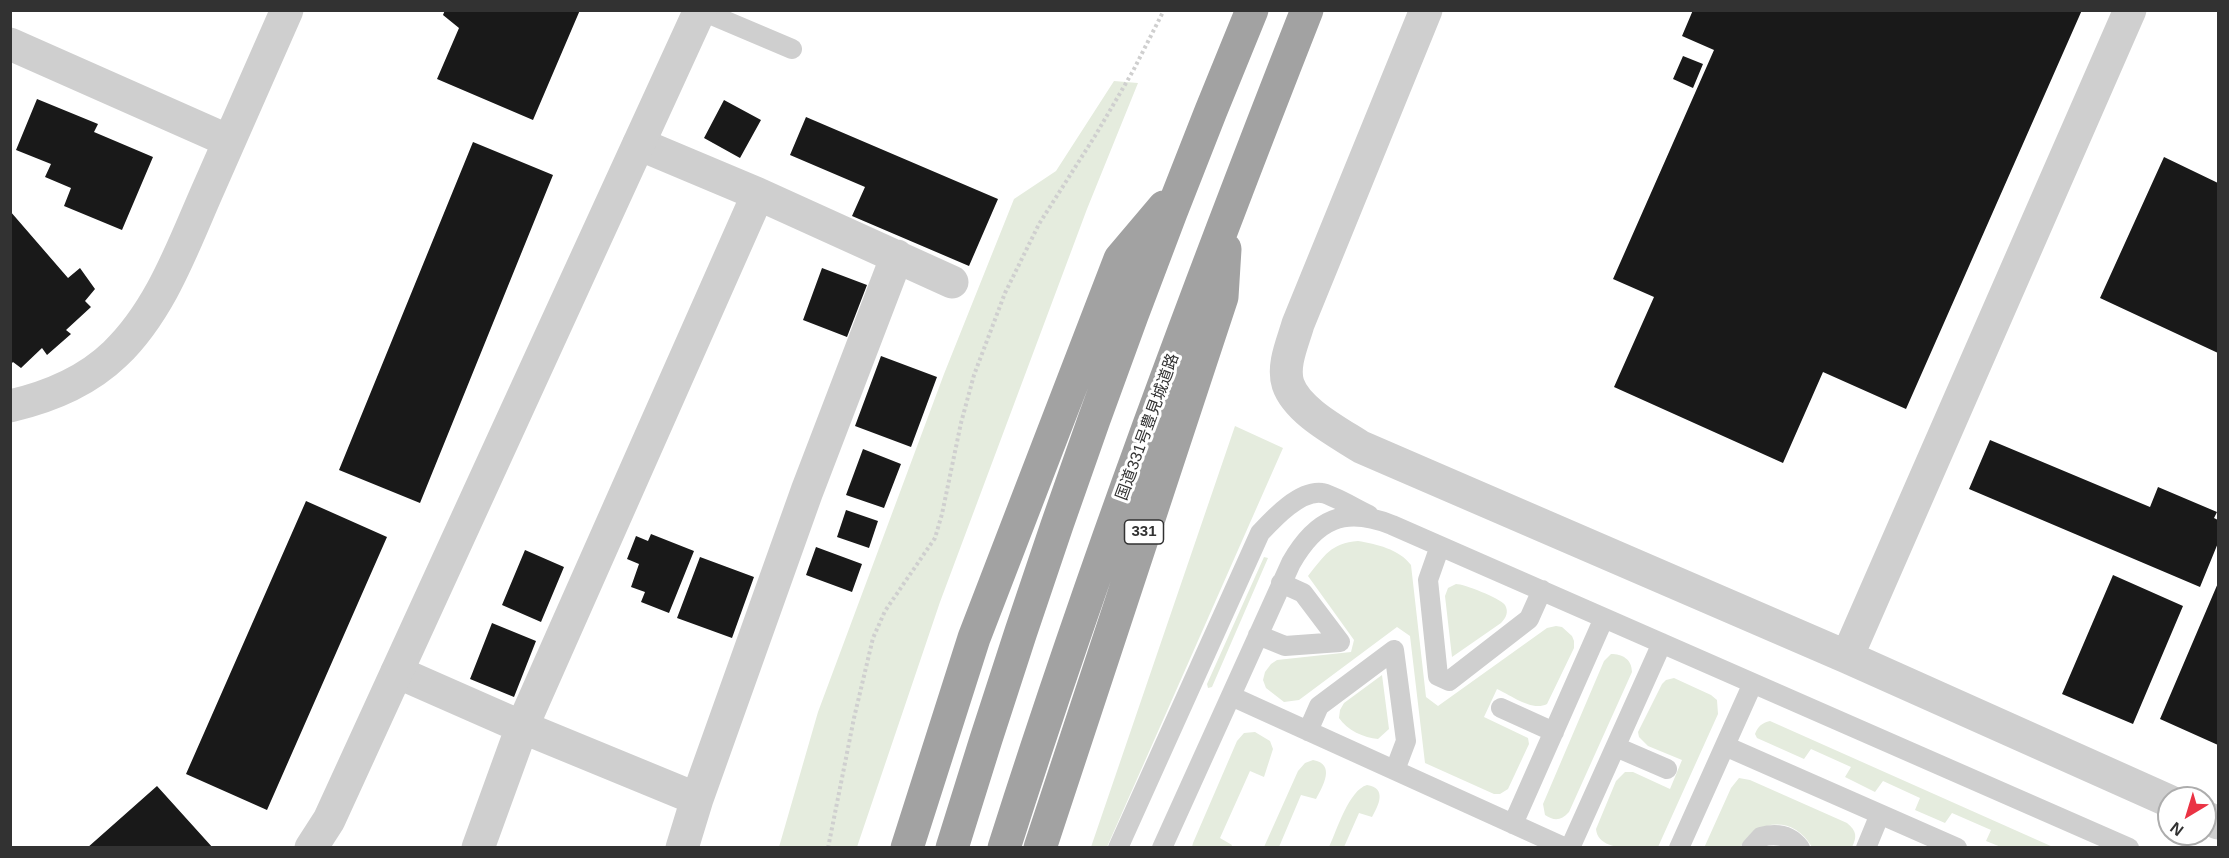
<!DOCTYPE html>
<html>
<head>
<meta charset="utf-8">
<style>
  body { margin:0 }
  #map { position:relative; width:2229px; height:858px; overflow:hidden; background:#fff; font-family:Arial,sans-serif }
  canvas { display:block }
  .frame { position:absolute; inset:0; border:12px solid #323232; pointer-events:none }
  .north { position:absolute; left:2157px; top:786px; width:60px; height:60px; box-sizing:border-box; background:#fff; border:2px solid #adadad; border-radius:50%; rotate:218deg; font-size:16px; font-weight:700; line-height:24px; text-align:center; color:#323232 }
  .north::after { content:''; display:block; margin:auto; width:21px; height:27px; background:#ea3344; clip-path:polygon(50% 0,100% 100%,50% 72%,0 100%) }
</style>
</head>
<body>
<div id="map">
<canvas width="2229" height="858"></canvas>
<div class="frame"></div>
<div class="north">N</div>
</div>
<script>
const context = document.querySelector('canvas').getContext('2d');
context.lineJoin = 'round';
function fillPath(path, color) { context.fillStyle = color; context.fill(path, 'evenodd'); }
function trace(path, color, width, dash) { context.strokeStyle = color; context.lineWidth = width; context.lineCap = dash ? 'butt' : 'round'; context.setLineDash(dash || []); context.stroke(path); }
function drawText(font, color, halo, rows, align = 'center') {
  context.font = font + ' Arial,"Noto Sans JP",sans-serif'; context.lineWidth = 6; context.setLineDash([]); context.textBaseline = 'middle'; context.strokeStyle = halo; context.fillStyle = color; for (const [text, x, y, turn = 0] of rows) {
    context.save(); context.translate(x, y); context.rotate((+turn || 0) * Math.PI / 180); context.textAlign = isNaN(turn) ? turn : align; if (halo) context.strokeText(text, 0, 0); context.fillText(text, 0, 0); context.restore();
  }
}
const green = new Path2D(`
  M 1114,81 L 1138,83 L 1087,209 L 940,602 L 857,847 L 779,847 L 818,712 L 944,374 L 1014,199 L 1056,171 Z
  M 1235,426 L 1283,448 L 1107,847 L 1091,847 Z
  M 1358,541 C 1376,544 1399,549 1411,565 L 1426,697 L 1438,706 L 1547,628 L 1556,626 L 1562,627 L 1572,636 L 1574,641 L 1574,648 L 1547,704 C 1532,712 1511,695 1497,689 L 1484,717 L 1528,738 L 1529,744 L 1508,789 L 1500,794 L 1494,794 L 1425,763 L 1410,636 L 1397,627 L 1299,700 L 1284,702 L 1266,688 L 1263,680 L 1265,672 L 1271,664 L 1277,660 L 1351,652 L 1354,640 L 1308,576 C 1324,556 1331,543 1358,541 Z
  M 1264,557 L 1268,558 L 1212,687 L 1208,688 L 1207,684 Z
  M 1456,584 C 1464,584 1500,598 1505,605 C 1509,612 1506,618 1501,623 L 1452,657 L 1445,596 L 1448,588 Z
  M 1611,654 C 1622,654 1632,659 1632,672 L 1569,812 C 1561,821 1554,821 1545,815 L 1543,804 L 1604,661 Z
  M 1382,675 L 1389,729 L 1378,739 C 1364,738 1347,730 1339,718 L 1340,710 L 1344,703 Z
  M 1674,678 L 1711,695 L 1717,700 L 1718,714 L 1658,847 C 1640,848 1598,853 1596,829 L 1616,781 L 1625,772 L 1633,772 L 1670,789 L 1682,760 L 1648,746 L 1639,737 L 1638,732 L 1662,684 L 1666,680 Z
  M 1770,721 L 2053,847 L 2054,847 L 2001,847 L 1986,841 L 1991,830 L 1952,813 L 1945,823 L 1915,810 L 1920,798 L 1883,781 L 1875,792 L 1845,777 L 1851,767 L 1811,749 L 1804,759 L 1757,738 L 1755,734 C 1758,726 1762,723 1770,721 Z
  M 1255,732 L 1270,741 L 1273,749 L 1264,777 L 1250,771 L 1220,838 L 1232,845 L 1231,847 L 1192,847 L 1193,843 L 1237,741 L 1244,733 Z
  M 1313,760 C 1336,764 1323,786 1316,799 L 1301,795 L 1279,847 L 1264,847 L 1298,771 L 1305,763 Z
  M 1739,778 L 1750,780 L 1847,823 C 1857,831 1857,837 1852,847 L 1812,847 C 1794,816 1759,818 1740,847 L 1704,848 L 1731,788 Z
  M 1367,785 C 1387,788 1379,805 1372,817 L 1359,813 L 1344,847 L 1329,847 C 1337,830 1349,790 1367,785 Z`);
const building = new Path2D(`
  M 445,10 L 580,10 L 533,120 L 437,79 L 459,28 L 443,15 Z
  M 1693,10 L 2082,10 L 1906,409 L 1823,372 L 1783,463 L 1614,387 L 1654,297 L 1613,279 L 1714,50 L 1682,36 Z
  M 1683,56 L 1703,64 L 1693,88 L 1673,79 Z
  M 37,99 L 98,124 L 94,132 L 153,157 L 122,230 L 64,206 L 71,188 L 45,177 L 51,164 L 16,150 Z
  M 724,100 L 761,120 L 740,158 L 704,138 Z
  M 806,117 L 998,199 L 969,266 L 852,216 L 865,187 L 790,155 Z
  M 473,142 L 553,175 L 420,503 L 339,470 Z
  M 2164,157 L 2218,183 L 2218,353 L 2100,298 Z
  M 10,211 L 68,278 L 80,268 L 95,289 L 85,301 L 91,307 L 66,330 L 71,334 L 47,355 L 42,348 L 21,368 L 13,362 L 10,365 Z
  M 822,268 L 867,285 L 847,337 L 803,320 Z
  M 881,356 L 937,377 L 911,447 L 855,426 Z
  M 1990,440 L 2150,507 L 2158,487 L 2217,512 L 2214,518 L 2218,520 L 2218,543 L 2200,587 L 1969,489 Z
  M 863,449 L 901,464 L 884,508 L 846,495 Z
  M 306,501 L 387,537 L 267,810 L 186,774 Z
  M 846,510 L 878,521 L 869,548 L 837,537 Z
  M 651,534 L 694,551 L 669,613 L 641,602 L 645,592 L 631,587 L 639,564 L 627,559 L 636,536 L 648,541 Z
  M 816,547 L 862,564 L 852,592 L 806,575 Z
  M 525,550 L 564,567 L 541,622 L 502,605 Z
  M 700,557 L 754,577 L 732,638 L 677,618 Z
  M 2113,575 L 2183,606 L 2133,724 L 2062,694 Z
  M 2218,583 L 2218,745 L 2160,719 Z
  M 492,623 L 536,641 L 514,697 L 470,679 Z
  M 157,786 L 213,848 L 87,848 Z`);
const path = new Path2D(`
  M 828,848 L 854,718 L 873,638 L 885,611 L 935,538 L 942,514 L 961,423 L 974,375 L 1005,293 L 1039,224 L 1095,136 L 1133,71 L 1164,10`);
const service = new Path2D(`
  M 700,10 L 792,49
  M 1440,546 L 1428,580 L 1438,676 L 1449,681 L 1529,619 L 1542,590
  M 1258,635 L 1285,646 L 1340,642 L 1303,593 L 1281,583
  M 1231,696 L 1566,848
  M 1501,708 L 1554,732
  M 1308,731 L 1319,706 L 1394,650 L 1406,741 L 1395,770
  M 1725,746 L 1957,848
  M 1616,747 L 1667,769
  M 1513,824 L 1604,618
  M 1118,848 L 1260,533 C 1274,518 1300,490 1322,493 C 1331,494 1358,510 1369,515
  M 1162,848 L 1291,563 C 1316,519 1344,506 1392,525 L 2129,848
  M 1570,848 L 1662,643
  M 1679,848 L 1753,683
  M 1751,848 L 1761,837 C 1776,833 1790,835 1800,848
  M 1866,848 L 1880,814`);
const minor = new Path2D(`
  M 10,44 L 229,141
  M 639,144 L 758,194 L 952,282
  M 10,406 C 49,397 86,382 115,354 C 162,309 184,243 210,185 C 235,127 261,69 287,10
  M 397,672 L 522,727 L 697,799
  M 478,848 L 522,727 L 758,194
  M 682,848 L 697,799 L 807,491 L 897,256`);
const tertiary = new Path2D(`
  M 1426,10 L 1298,324 C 1293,342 1282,365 1288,384 C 1297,411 1338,432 1361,447 L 1847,657 L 2169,801
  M 1847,657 L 2130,10
  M 2205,817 L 2218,823
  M 311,848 L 329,820 L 700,10`);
const trunk = new Path2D(`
  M 907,848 L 974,638 L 1120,259 L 1164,207
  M 952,848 C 1039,564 1138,285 1252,10
  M 1004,848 C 1094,565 1198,287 1307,10
  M 1040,848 L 1222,297 L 1225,249`);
const shields = [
  [1144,532,39]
];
const shieldNames = [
  ["331",1144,532]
];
const streetNames = [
  ["国道331号豊見城道路",1148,427,-70]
];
fillPath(green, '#e5ecde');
fillPath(building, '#191919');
trace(path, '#cfcfcf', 4, [3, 3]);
trace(service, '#cfcfcf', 20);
trace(minor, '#cfcfcf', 33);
trace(tertiary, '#cfcfcf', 33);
trace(trunk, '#a2a2a2', 33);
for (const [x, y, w] of shields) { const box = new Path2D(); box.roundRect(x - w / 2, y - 12, w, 24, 4.5); context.fillStyle = '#fff'; context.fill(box); trace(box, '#323232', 1.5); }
drawText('bold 15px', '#323232', null, shieldNames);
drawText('16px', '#323232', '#fff', streetNames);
</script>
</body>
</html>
